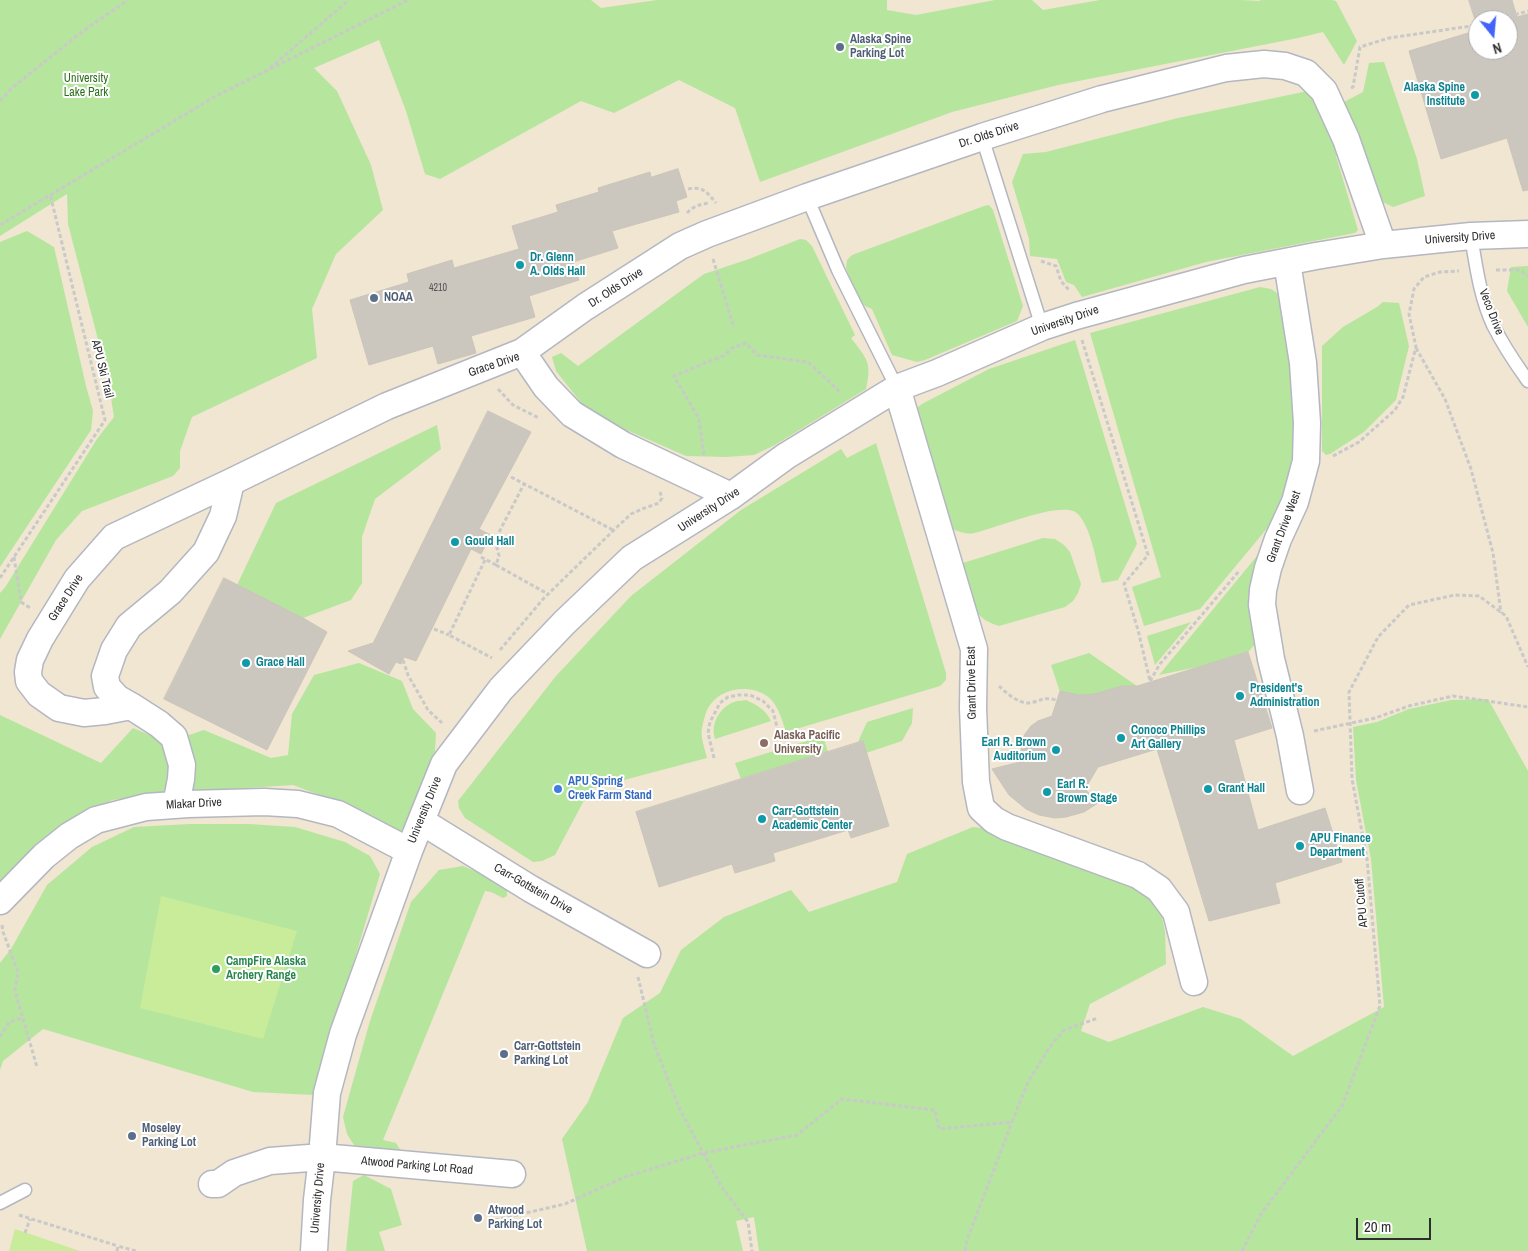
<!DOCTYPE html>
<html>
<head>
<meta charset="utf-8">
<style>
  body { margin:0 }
  #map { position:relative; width:1528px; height:1251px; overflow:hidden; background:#efe9e1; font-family:"Archivo Narrow",sans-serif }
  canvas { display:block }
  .north { position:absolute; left:1468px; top:10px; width:50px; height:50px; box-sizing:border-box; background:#fff; border:1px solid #ababab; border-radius:50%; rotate:163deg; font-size:14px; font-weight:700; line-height:20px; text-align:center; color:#2e2e2e }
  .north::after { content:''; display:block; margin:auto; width:18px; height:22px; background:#4264fb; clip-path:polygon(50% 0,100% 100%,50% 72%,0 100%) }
  .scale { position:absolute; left:1356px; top:1218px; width:75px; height:22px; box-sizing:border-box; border:2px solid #2e2e2e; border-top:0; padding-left:6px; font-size:15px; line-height:18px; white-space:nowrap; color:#2e2e2e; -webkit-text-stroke:4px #fff; paint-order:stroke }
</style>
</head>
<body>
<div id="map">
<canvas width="1528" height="1251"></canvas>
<div class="north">N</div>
<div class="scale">20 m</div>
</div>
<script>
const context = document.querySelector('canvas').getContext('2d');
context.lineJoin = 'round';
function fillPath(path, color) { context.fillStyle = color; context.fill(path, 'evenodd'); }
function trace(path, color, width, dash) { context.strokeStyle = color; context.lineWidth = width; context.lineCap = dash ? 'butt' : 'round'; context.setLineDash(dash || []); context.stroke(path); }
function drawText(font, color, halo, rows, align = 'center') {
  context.font = font + ' "Archivo Narrow",sans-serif'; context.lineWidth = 4; context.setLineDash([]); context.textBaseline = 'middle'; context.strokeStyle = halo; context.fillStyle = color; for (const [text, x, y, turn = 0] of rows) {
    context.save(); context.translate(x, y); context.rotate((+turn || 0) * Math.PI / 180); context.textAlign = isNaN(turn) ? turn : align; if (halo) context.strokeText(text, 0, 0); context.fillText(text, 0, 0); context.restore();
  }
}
const education = new Path2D(`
  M 484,0 L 1528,0 L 1528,1251 L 0,1251 L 0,236 L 67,194 L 289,78 L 379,40 ZM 1478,20 L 1508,20 L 1508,50 L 1478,50 Z`);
const green = new Path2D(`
  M 0,0 L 591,0 L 601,8 L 657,0 L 887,0 L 887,10 L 916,15 L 995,0 L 1032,0 L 1043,10 L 1100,0 L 1240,0 L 1259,1 L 1261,0 L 1332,0 L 1336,1 L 1357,41 L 1344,65 L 1323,32 L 1298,38 L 1058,85 L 952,112 L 760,182 L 735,108 L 679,80 L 614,113 L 581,101 L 440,179 L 425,174 L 406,111 L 379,40 L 314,68 L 337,91 L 371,165 L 383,210 L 336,254 L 312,309 L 317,358 L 192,417 L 180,451 L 180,468 L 173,476 L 82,511 L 56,540 L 0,639 L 0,593 L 6,586 L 97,439 L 114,417 L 108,378 L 68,224 L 67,194 L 0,236 Z
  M 1384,62 L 1417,159 L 1425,196 L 1393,207 L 1374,198 L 1344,102 L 1363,92 L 1369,63 Z
  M 1308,91 L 1315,94 L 1340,155 L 1336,156 L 1358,230 L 1355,233 L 1206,262 L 1082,297 L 1074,285 L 1066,282 L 1057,259 L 1030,256 L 1029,239 L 1012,182 L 1023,154 L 1046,152 L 1178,118 Z
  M 989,205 L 993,210 L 1023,306 L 1017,321 L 925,360 L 917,362 L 892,355 L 872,309 L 865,306 L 858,298 L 846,268 L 847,260 L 852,255 L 984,206 Z
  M 27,231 L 54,247 L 86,386 L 93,411 L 91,430 L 0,567 L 0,242 Z
  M 800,239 L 806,240 L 812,246 L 855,335 L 851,338 C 867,359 872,362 866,389 L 775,445 L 754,455 L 726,457 L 686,456 L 590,414 L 556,371 L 552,357 L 561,353 L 578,366 L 704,274 L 749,259 Z
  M 1528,266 L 1528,327 L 1507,291 L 1511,267 Z
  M 1260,287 L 1271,289 L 1277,293 L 1283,317 L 1289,364 L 1293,421 L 1293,458 L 1285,493 L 1274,520 L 1200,609 L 1144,626 L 1132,587 L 1161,577 L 1090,333 Z
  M 1383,302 L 1399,303 L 1409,346 L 1396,400 L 1364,432 L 1330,454 L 1326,455 L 1322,451 L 1322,346 L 1343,327 L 1377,307 Z
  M 1075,340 L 1137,544 L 1118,580 L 1102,583 C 1096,563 1092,529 1078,514 C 1063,499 995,529 974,533 C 967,535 958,531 952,529 L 913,411 L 922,404 L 989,369 Z
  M 437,425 L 441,449 L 375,499 L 362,537 L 362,583 L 351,600 L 303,618 L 237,585 L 276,503 Z
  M 876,443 L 946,673 L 946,680 L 940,686 L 786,732 C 782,720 778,704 767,696 C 749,683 717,688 707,710 C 705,715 703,722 702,728 C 700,737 705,749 707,758 L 590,789 L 555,855 L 542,861 L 533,862 L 465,818 L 459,808 L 458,801 L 556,676 L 631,596 L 741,510 L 841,449 L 847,458 Z
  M 1043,538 L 1055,539 L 1064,545 L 1070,552 L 1081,584 L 1078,593 L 1073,601 L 1065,607 L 999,626 L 993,624 L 985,620 L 978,614 L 963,563 Z
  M 1261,551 L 1259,640 L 1248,652 L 1207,665 L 1159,675 Z
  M 1191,622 L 1155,665 L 1147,636 Z
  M 1089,653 L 1137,686 L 1122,686 L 1094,694 L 1080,695 L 1060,692 L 1051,665 Z
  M 359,663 L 402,681 L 413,709 L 436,733 L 434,768 L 415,809 L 401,831 L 346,805 L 293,785 L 186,792 L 186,736 L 204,730 L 271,758 L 288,755 L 292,714 L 314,675 Z
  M 1488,699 L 1528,771 L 1528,1251 L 759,1251 L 754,1217 L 736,1221 L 743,1251 L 587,1251 L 562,1139 L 588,1102 L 623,1018 L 660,993 L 681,950 L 724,917 L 791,890 L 809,912 L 897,882 L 907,854 L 973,827 L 991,829 L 1120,875 L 1160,907 L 1165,932 L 1166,964 L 1090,1004 L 1081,1031 L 1109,1042 L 1203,1007 L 1241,1019 L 1293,1056 L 1384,1007 L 1371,859 L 1356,780 L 1353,727 L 1377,722 L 1409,709 L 1451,700 Z
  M 746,700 C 757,705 766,710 771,721 L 715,739 C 710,724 720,707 734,702 C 738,700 742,701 746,700 Z
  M 913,708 L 912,723 L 902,741 L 866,753 L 863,741 L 858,742 L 867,722 Z
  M 0,715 L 101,763 L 133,728 L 164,741 L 170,752 L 172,793 L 112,800 L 70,824 L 0,890 Z
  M 823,736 L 828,752 L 741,779 L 735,763 Z
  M 190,824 L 249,824 L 295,827 L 345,842 L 370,856 L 380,874 L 314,1095 L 253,1092 L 43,1029 L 3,1061 L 0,1070 L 0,963 L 11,949 L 47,885 L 92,847 L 134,827 Z
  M 463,866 L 491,878 L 507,890 L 507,896 L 503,898 L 491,892 L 485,891 L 383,1140 L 396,1143 L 401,1151 L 372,1153 L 354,1145 L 347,1134 L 343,1117 L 370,1021 L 411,902 L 439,870 Z
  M 364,1175 L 391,1189 L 402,1225 L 379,1232 L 385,1251 L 346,1251 L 353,1181 Z`);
const pitch = new Path2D(`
  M 161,896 L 297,931 L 263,1039 L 140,1008 Z
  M 15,1229 L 80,1251 L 9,1251 Z`);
const building = new Path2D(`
  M 1469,0 L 1512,0 L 1517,17 L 1528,14 L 1528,190 L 1523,191 L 1507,138 L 1441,159 L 1409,51 L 1478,30 ZM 1478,20 L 1508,20 L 1508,50 L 1478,50 Z
  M 678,169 L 687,197 L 676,201 L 679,212 L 612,231 L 618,248 L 573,262 L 579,280 L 529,296 L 535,317 L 471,336 L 476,353 L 438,364 L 433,346 L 369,365 L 350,300 L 409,282 L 407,274 L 452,260 L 454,268 L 519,249 L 512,226 L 558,212 L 556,205 L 599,192 L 598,188 L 650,172 L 651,177 Z
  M 488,411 L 531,432 L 479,529 L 491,535 L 481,554 L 471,549 L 416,661 L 404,657 L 401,664 L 396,662 L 389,674 L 348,651 L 373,643 Z
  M 224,578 L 303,618 L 327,632 L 267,750 L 164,699 Z
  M 1248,652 L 1272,728 L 1234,740 L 1258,830 L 1325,808 L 1342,862 L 1275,883 L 1280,903 L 1209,921 L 1157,749 L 1098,767 L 1085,789 L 1098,803 L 1084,812 L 1066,817 L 1055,818 L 1039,815 L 1026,809 L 1009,795 L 992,769 L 1020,762 L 1022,742 L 1025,734 L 1031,726 L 1038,721 L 1052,716 L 1060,691 L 1080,695 L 1094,694 L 1122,686 L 1137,686 Z
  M 863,741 L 889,826 L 851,838 L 848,830 L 773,853 L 775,861 L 735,873 L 732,864 L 659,887 L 636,812 Z`);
const path = new Path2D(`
  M 1496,20 L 1528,11
  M 270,68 L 349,0
  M 1351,88 L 1353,87 L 1360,47 L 1389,38 L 1478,25
  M 0,101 L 12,88 L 83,31 L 128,0
  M 688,189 C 703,186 707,192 716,203
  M 687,213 C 693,206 701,204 710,203
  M 0,225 L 216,96 L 408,0
  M 713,259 L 734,328
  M 1041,261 L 1056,266 L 1061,281 L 1069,290
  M 1496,270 L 1520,270 L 1528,276
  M 1082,340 L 1148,555 L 1124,584 L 1138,630 L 1150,681
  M 1416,348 L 1445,399 L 1471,469 L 1493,553 L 1501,613
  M 498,389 L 513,405 L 539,418
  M 704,455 L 699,419 L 674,376 L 725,355 L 732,348 L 746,343 L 757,355 L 808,362 L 840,392
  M 1333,456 L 1359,442 L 1395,410 L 1403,397 L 1416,347 L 1409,314 L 1414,289 L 1424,277 L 1440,272 L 1459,271
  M 511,477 L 613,530
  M 14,557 L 21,602 L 30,608
  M 481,557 L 496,565 L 499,556 L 495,540 L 524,484
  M 485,560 L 449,635 L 492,658
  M 496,565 L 548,594
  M 0,578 L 105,420 L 50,194
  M 434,629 L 449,635
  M 500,650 L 544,598 L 616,528 L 631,514 L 642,509 L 659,503 L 662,498 L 660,492
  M 403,660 L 408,675 L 428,710 L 442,723
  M 1150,681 L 1160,664 L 1240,570
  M 999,686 C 1006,693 1018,703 1028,703 C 1040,702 1042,696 1056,700
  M 1314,731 L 1375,718 L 1409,706 L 1453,696 L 1528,707
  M 714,758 L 708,733 L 710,722 L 720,703 L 728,697 L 739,695 L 750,695 L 763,701 L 773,711 L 780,739
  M 2,925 L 3,932 L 18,972 L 15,991 L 37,1067
  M 638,977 L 654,1044 L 680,1110 L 721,1186 L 748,1222 L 752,1251
  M 0,1037 L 9,1022 L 23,1018
  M 19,1215 L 118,1246
  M 495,1220 L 565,1204 L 625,1177 L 703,1153 L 797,1135 L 842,1099 L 935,1110 L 939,1129 L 1012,1122 L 1028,1082 L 1049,1048 L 1064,1030 L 1098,1018
  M 25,1233 L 30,1219
  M 117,1251 L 118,1246 L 136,1251
  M 965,1251 L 967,1240 L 1012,1122
  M 1242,1251 L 1261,1214 L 1342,1106 L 1380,1006 L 1367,859 L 1352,779 L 1349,692 L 1378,637 L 1409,605 L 1455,595 L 1479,596 L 1506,616 L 1528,667`);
const service = new Path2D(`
  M 982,137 L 1042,327
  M 807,197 L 838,270 L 897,388
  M 1471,236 C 1476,266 1480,297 1493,325 C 1503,345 1515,363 1528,381
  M 0,1203 L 25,1190`);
const minor = new Path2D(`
  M 1287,262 L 1303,363 L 1307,423 L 1306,461 L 1295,502 L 1278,539 L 1268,568 L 1263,590 L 1262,605 L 1271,659 L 1290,736 L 1300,791
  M 522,352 L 585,307 L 680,246 L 707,234 L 807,197 L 982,137 L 1102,99 L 1226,68 L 1264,64 L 1285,66 L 1306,73 L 1324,91 L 1346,139 L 1383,245
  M 897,388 L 974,649 L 973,708 L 976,782 L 981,808 L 994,820 L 1007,827 L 1138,875 L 1159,889 L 1176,912 L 1194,982
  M 131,706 L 117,698 L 107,687 L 105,676 L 114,650 L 129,626 L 170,592 L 206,552 L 223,516 L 231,482
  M 176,805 L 181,779 L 182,765 L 174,737 L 159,724 L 131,706 L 105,711 L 84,713 L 59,708 L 39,694 L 29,681 L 28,672 L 30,660 L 40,639 L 77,579 L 114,537 L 231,482 L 387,406 L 522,352 L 546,387 L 572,414 L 623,445 L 731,496
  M 421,821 L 531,889 L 647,954
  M 0,901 L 44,856 L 69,836 L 96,820 L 146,807 L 188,804 L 264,802 L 298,804 L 338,814 L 409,851
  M 212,1184 L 218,1184 L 234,1173 L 270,1161 L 322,1157 L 512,1174
  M 314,1251 L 317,1200 L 322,1157 L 327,1093 L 343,1034 L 409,851 L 444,764 L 501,689 L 564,623 L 632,558 L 731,496 L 786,456 L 897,388 L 937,373 L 1042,327 L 1076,316 L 1244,270 L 1316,256 L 1383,245 L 1471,236 L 1528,234`);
const markers = [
  [840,47,5,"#5c6f8a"],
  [1475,95,5,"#0f9aa8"],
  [520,265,5,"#0f9aa8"],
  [374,298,5,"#5c6f8a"],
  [455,542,5,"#0f9aa8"],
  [246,663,5,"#0f9aa8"],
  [1240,696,5,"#0f9aa8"],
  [1121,738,5,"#0f9aa8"],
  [764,743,5,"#8d6e63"],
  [1056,750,5,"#0f9aa8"],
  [558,789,5,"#3f7fe0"],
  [1208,789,5,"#0f9aa8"],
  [1047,792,5,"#0f9aa8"],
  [762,819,5,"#0f9aa8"],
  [1300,846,5,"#0f9aa8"],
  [216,969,5,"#2e9e5b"],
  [504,1054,5,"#5c6f8a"],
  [132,1136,5,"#5c6f8a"],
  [478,1218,5,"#5c6f8a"]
];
const numberNames = [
  ["4210",438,288]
];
const serviceNames = [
  ["Alaska Spine",850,40],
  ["Parking Lot",850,54],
  ["NOAA",384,298],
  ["Carr-Gottstein",514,1047],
  ["Parking Lot",514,1061],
  ["Moseley",142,1129],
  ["Parking Lot",142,1143],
  ["Atwood",488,1211],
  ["Parking Lot",488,1225]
];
const parkNames = [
  ["University",86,79],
  ["Lake Park",86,93]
];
const cultureNames = [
  ["Alaska Spine",1465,88,"right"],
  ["Institute",1465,102,"right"],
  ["Dr. Glenn",530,258],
  ["A. Olds Hall",530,272],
  ["Gould Hall",465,542],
  ["Grace Hall",256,663],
  ["President's",1250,689],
  ["Administration",1250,703],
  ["Conoco Phillips",1131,731],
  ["Art Gallery",1131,745],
  ["Earl R. Brown",1046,743,"right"],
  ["Auditorium",1046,757,"right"],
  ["Earl R.",1057,785],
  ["Brown Stage",1057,799],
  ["Grant Hall",1218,789],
  ["Carr-Gottstein",772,812],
  ["Academic Center",772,826],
  ["APU Finance",1310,839],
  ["Department",1310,853]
];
const streetNames = [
  ["Dr. Olds Drive",989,135,-18],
  ["University Drive",1460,238,-4],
  ["Dr. Olds Drive",616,288,-33],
  ["Veco Drive",1491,312,69],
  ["University Drive",1065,321,-19],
  ["Grace Drive",494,365,-19],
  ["APU Ski Trail",102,369,76],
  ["University Drive",709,510,-33],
  ["Grant Drive West",1284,527,-69],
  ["Grace Drive",66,598,-57],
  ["Grant Drive East",972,683,-91],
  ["Mlakar Drive",194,804,-3],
  ["University Drive",425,810,-68],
  ["Carr-Gottstein Drive",533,889,30],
  ["APU Cutoff",1362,903,-95],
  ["Atwood Parking Lot Road",417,1166,5],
  ["University Drive",318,1198,-85]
];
const educationNames = [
  ["Alaska Pacific",774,736],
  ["University",774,750]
];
const shopNames = [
  ["APU Spring",568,782],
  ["Creek Farm Stand",568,796]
];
const leisureNames = [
  ["CampFire Alaska",226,962],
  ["Archery Range",226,976]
];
fillPath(education, '#f0e6d1');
fillPath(green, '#b6e59e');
fillPath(pitch, '#c9ec9a');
fillPath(building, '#cbc7bf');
trace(building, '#cbc5ba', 1);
trace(service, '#b4b7c1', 15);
trace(minor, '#b4b7c1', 29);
trace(path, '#c9c9c9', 3, [4, 2.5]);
trace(service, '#fff', 12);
trace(minor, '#fff', 26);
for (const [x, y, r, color] of markers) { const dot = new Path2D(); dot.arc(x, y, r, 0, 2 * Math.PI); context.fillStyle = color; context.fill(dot); trace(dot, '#fff', 2); }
drawText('10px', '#555452', null, numberNames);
drawText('bold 12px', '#4e5e75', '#fff', serviceNames, 'left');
drawText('12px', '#2c6e1b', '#fff', parkNames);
drawText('bold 12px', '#0d838f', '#fff', cultureNames, 'left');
drawText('12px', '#2e2e2e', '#fff', streetNames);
drawText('bold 12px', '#785e54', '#fff', educationNames, 'left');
drawText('bold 12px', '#366cbe', '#fff', shopNames, 'left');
drawText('bold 12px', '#27864d', '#fff', leisureNames, 'left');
</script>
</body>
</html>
